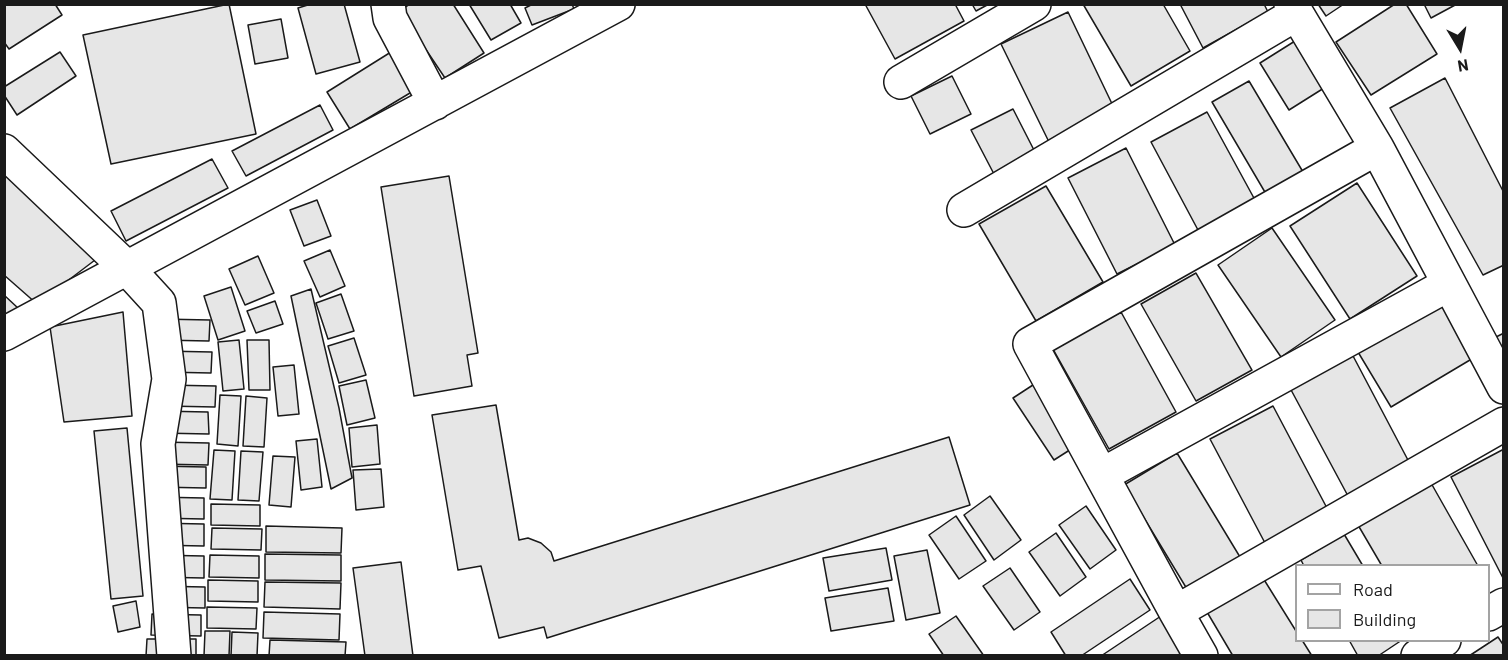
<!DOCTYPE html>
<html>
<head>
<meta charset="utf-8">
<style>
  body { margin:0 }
  #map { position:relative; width:1508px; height:660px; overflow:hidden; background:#fff; font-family:Barlow,sans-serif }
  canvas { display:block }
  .frame { position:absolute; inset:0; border:6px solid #1a1a1a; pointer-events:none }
  .legend { position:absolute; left:1295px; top:564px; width:195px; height:78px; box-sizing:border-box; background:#fff; border:2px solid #a3a3a3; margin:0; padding:8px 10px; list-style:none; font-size:18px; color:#1a1a1a }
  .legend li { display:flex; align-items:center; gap:12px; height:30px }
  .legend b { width:30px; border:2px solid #a3a3a3 }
  .north { position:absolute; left:1430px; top:18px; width:60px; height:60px; -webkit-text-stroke:4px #fff; paint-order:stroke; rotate:170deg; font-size:16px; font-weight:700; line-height:24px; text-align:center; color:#1a1a1a }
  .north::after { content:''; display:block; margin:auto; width:21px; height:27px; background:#1a1a1a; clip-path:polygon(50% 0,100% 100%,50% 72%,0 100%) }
</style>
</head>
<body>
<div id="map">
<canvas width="1508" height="660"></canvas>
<div class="frame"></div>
<ul class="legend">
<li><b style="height:8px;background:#fff"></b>Road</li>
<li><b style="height:16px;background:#e6e6e6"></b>Building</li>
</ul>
<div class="north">N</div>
</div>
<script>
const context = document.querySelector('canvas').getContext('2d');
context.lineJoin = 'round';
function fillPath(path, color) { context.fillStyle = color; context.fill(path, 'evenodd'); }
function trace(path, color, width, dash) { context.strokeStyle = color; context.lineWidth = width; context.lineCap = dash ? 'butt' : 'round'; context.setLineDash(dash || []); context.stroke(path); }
const building = new Path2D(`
  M 4,4 L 55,4 L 62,15 L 9,49 L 4,42 Z
  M 229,4 L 256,134 L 111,164 L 83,35 Z
  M 311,4 L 344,4 L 360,62 L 316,74 L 298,8 Z
  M 410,4 L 453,4 L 484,53 L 445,78 L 400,11 Z
  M 469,4 L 510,4 L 521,23 L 491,40 Z
  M 533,4 L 572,4 L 574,9 L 532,25 L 525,8 Z
  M 865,4 L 955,4 L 964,21 L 895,59 Z
  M 972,4 L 989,4 L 976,11 Z
  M 1083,4 L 1163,4 L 1190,51 L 1131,86 Z
  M 1180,4 L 1264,4 L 1268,12 L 1203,48 Z
  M 1318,4 L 1344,4 L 1326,16 Z
  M 1395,4 L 1406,4 L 1437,54 L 1371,95 L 1336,42 Z
  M 1424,4 L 1457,4 L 1431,18 Z
  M 1068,12 L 1115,110 L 1049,142 L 1001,44 Z
  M 281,19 L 288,58 L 255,64 L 248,25 Z
  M 1295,41 L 1324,88 L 1289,110 L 1260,63 Z
  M 60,52 L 76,76 L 17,115 L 4,95 L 4,87 Z
  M 391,52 L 415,90 L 350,129 L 327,92 Z
  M 952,76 L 971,114 L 930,134 L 911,96 Z
  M 1445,78 L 1504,193 L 1504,265 L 1483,275 L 1390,108 Z
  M 1249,81 L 1306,177 L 1269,199 L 1212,102 Z
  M 320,105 L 333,130 L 246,176 L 232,151 Z
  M 1013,109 L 1037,156 L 995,176 L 971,130 Z
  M 1207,112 L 1255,200 L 1198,230 L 1151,142 Z
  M 1126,148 L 1175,245 L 1117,274 L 1068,178 Z
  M 212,159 L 228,188 L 126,241 L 111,211 Z
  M 4,166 L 99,257 L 37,304 L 4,275 Z
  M 449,176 L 478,353 L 467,355 L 472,386 L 414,396 L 381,187 Z
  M 1357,183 L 1417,276 L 1350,319 L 1290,226 Z
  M 1046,186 L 1103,282 L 1036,321 L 979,224 Z
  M 317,200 L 331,236 L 304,246 L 290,210 Z
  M 1272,228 L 1335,320 L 1281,357 L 1218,265 Z
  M 330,250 L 345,286 L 320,297 L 304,261 Z
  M 258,256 L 274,293 L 245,305 L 229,269 Z
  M 1196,273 L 1252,370 L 1196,401 L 1141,304 Z
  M 231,287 L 245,331 L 218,340 L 204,296 Z
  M 311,289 L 339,408 L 352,478 L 331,489 L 291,296 Z
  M 341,294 L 354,331 L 328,339 L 316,303 Z
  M 4,295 L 19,309 L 4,317 Z
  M 275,301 L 283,324 L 256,333 L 247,311 Z
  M 1440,301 L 1475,357 L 1391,407 L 1358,352 Z
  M 123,312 L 132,416 L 64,422 L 50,327 Z
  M 1121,312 L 1176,412 L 1109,449 L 1053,349 Z
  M 160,319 L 210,320 L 209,341 L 160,340 Z
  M 1504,333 L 1504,353 L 1496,337 Z
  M 354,338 L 366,375 L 339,383 L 328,346 Z
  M 239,340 L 244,389 L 223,391 L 218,342 Z
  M 247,340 L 269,340 L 270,390 L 249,390 Z
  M 162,351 L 212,352 L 211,373 L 162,372 Z
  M 1352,354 L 1409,462 L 1348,496 L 1290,388 Z
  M 294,365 L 299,414 L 278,416 L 273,367 Z
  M 366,380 L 375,418 L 347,425 L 339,386 Z
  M 1036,383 L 1076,446 L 1054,460 L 1013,398 Z
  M 166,385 L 216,386 L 215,407 L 166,406 Z
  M 220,395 L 241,396 L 238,446 L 217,444 Z
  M 246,396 L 267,398 L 264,447 L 243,446 Z
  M 496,405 L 519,540 L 528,538 L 541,543 L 551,552 L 554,561 L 949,437 L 970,505 L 547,638 L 544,627 L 499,638 L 481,566 L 458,570 L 432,415 Z
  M 1273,406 L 1328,510 L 1265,543 L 1210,439 Z
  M 159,411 L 208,412 L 209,434 L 159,433 Z
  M 377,425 L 380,464 L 352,467 L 349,428 Z
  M 127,428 L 143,596 L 111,599 L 94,431 Z
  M 317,439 L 322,487 L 301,490 L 296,441 Z
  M 159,442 L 209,443 L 208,465 L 158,464 Z
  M 1504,449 L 1504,578 L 1503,578 L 1451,477 Z
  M 214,450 L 235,451 L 232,500 L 210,499 Z
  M 241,451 L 263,452 L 259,501 L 238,500 Z
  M 1177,453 L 1240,557 L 1187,589 L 1124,485 Z
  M 273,456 L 295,457 L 291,507 L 269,505 Z
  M 157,466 L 206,467 L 206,488 L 156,487 Z
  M 381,469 L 384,507 L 356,510 L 353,470 Z
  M 1431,483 L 1478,566 L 1382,566 L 1358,525 Z
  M 990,496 L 1021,540 L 994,560 L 964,515 Z
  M 155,497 L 204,498 L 204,519 L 154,518 Z
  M 211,504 L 260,505 L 260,526 L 211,525 Z
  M 1086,506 L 1116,550 L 1090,569 L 1059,525 Z
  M 956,516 L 986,561 L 959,579 L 929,535 Z
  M 155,523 L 204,524 L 204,546 L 154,545 Z
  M 266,526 L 342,528 L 341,553 L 266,552 Z
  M 212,528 L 262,529 L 261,550 L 211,549 Z
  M 1056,533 L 1086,577 L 1060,596 L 1029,552 Z
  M 1344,534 L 1363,566 L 1304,566 L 1301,560 Z
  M 886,548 L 892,580 L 829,591 L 823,558 Z
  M 927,550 L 940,613 L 906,620 L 894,556 Z
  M 265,554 L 341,555 L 341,581 L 265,580 Z
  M 155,555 L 204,556 L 204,578 L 154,577 Z
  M 210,555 L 259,556 L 259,578 L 209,577 Z
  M 401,562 L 413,656 L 365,656 L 353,568 Z
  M 1010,568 L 1040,612 L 1014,630 L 983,586 Z
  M 1263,578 L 1296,631 L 1296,640 L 1302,640 L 1312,656 L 1233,656 L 1207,612 Z
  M 1130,579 L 1150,610 L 1081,656 L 1066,656 L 1051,632 Z
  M 208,580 L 258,581 L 258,602 L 208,601 Z
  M 265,582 L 341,583 L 340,609 L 264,607 Z
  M 156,586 L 205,587 L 205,608 L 155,607 Z
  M 888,588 L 894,621 L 831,631 L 825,598 Z
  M 136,601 L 140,627 L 118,632 L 113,606 Z
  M 207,607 L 257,608 L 256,629 L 207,628 Z
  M 264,612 L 340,614 L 339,640 L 263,638 Z
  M 152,614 L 201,615 L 201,636 L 151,635 Z
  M 1164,614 L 1187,648 L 1177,656 L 1101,656 Z
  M 956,616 L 984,656 L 944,656 L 929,634 Z
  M 205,631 L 230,631 L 229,656 L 204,656 Z
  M 232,632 L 258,633 L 257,656 L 231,656 Z
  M 1498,637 L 1504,646 L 1504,656 L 1469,656 Z
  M 147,639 L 196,639 L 196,656 L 146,656 Z
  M 270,640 L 346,642 L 345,656 L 269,656 Z
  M 1349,640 L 1402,640 L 1378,656 L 1358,656 Z`);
const street = new Path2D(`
  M 388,4 L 390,18 L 435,103
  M 1291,4 L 1377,148
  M 901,82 L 1034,4
  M 4,151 L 127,268 L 159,303 L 169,379 L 158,444 L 174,656
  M 964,210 L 1296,14
  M 4,334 L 618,4
  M 1102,475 L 1449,284
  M 1176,612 L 1504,424
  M 1488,614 L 1504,605
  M 1201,656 L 1176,612 L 1030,344 L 1377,148 L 1504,387
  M 1418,656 L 1444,640`);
fillPath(building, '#e6e6e6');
trace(building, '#1a1a1a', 1.5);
trace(street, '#1a1a1a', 36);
trace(street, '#fff', 33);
</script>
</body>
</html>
